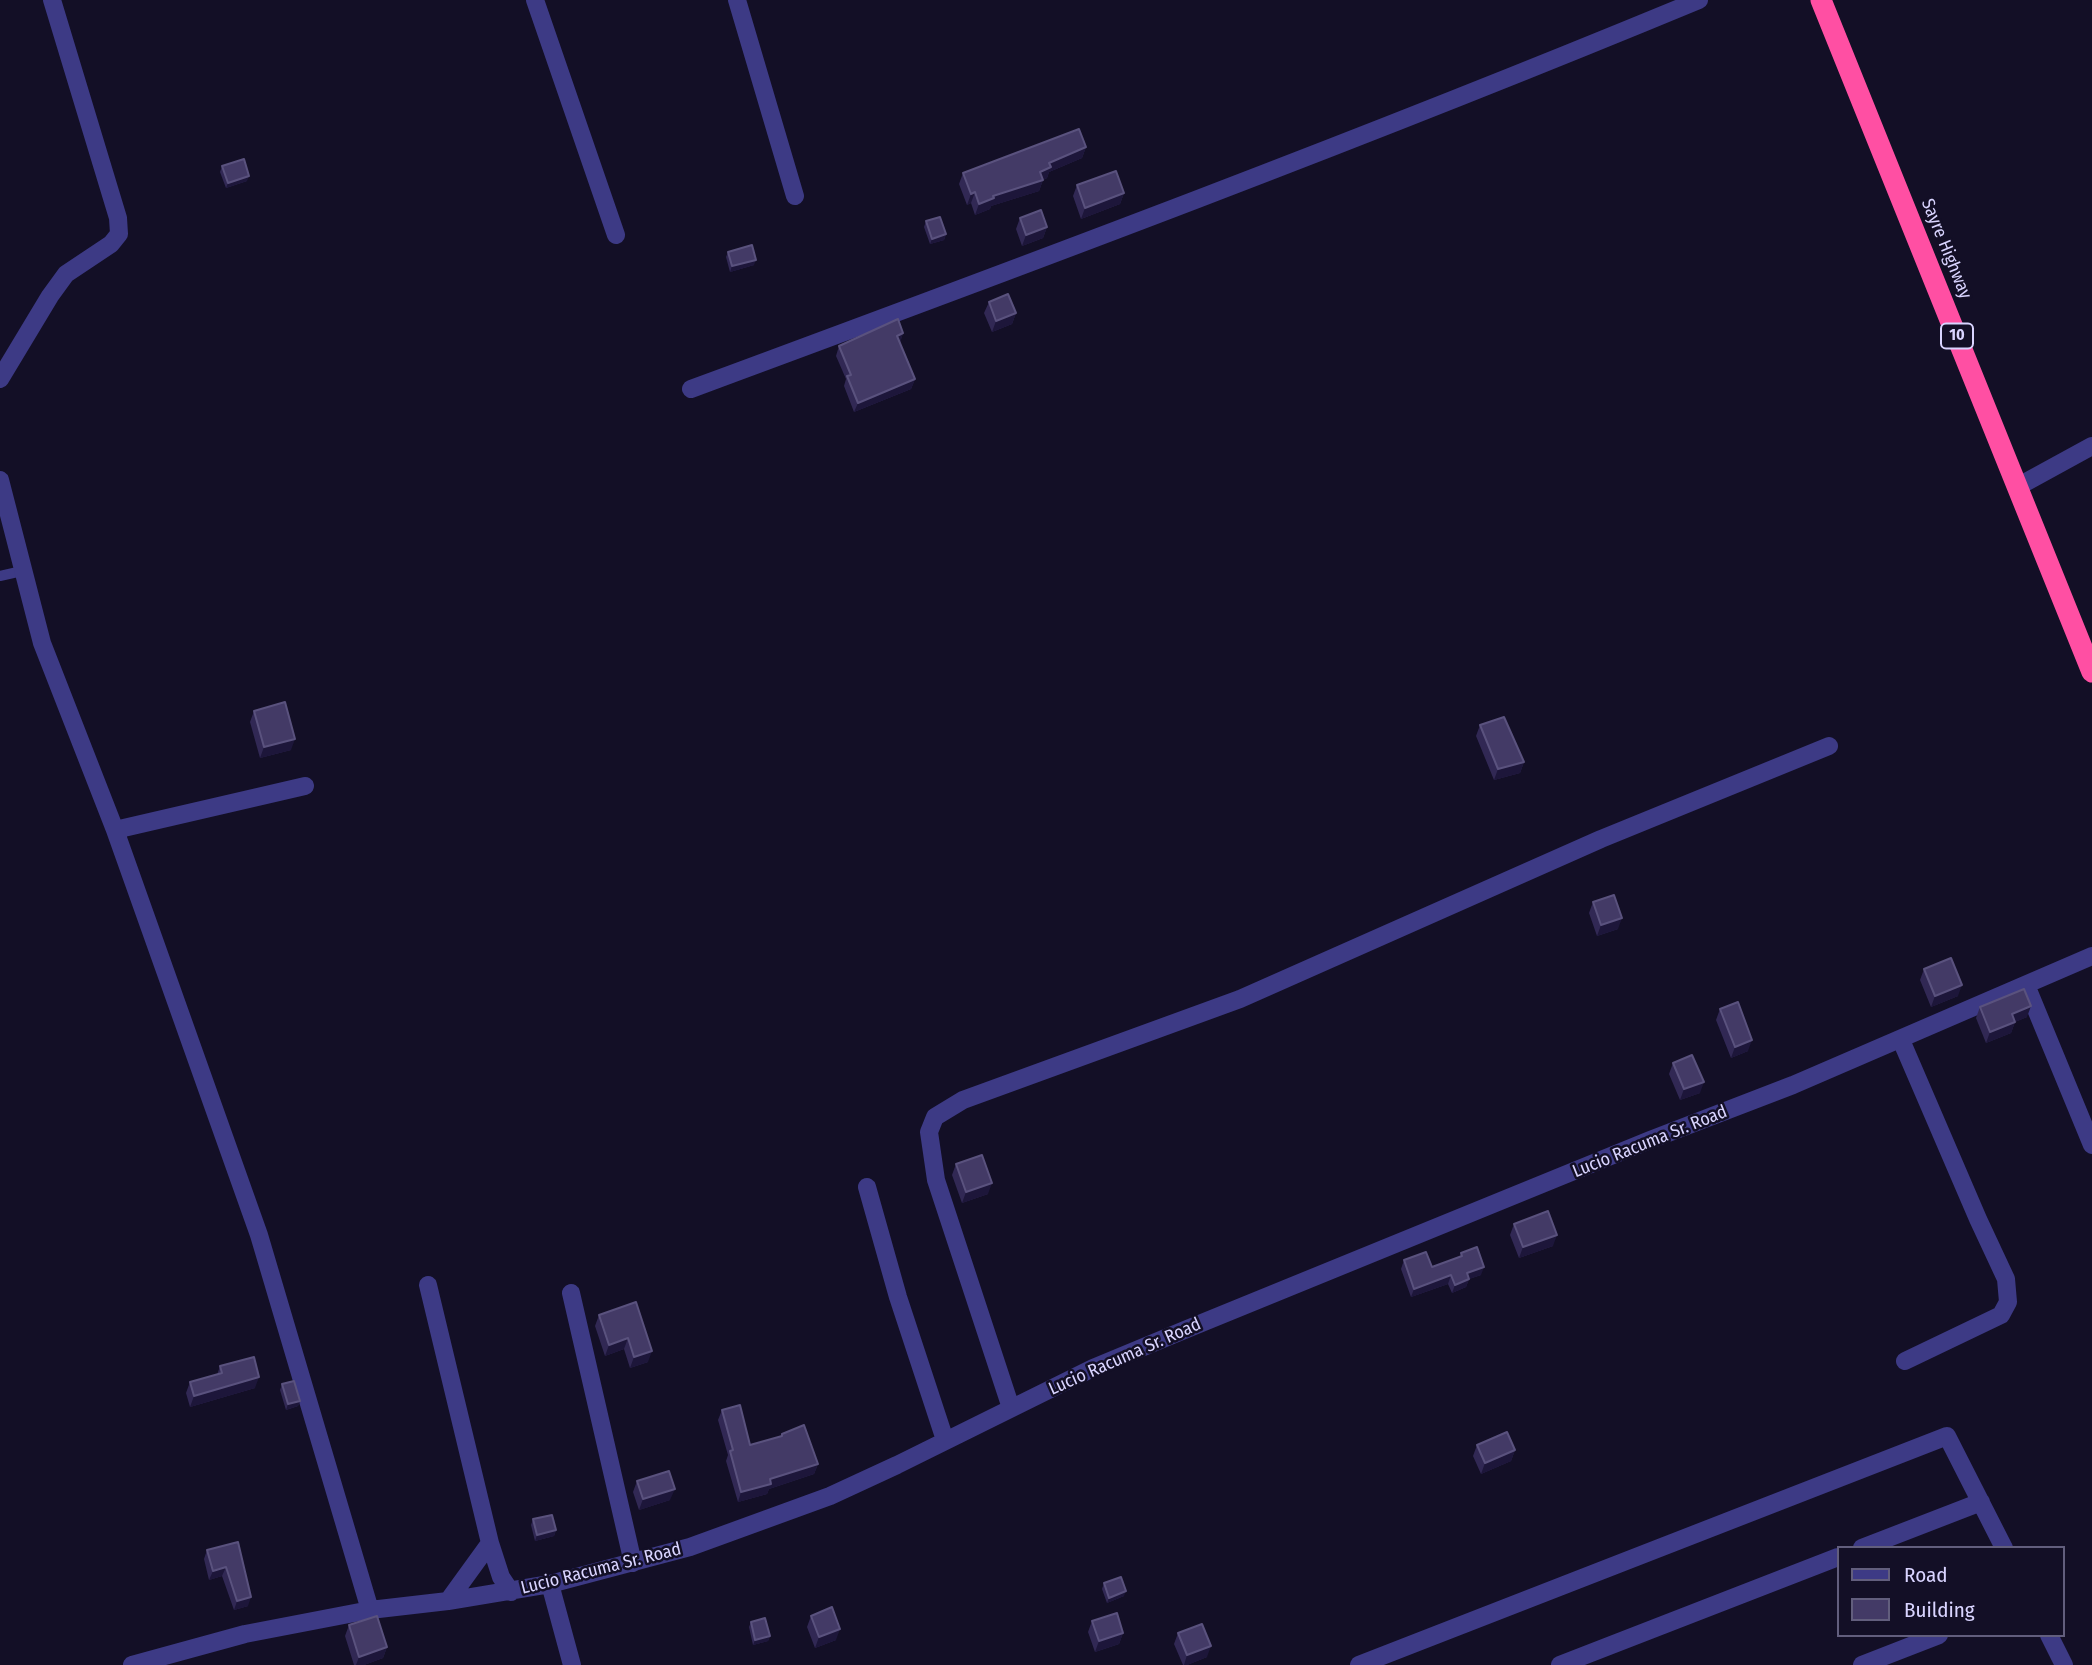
<!DOCTYPE html>
<html>
<head>
<meta charset="utf-8">
<style>
  body { margin:0 }
  #map { position:relative; width:2092px; height:1665px; overflow:hidden; background:#130f26; font-family:"Fira Sans Condensed",sans-serif }
  canvas { display:block }
  .legend { position:absolute; left:1837px; top:1546px; width:228px; height:91px; box-sizing:border-box; background:#130f26; border:2px solid #625e7d; margin:0; padding:9px 12px; list-style:none; font-size:21px; color:#d9d4ff }
  .legend li { display:flex; align-items:center; gap:14px; height:35px }
  .legend b { width:35px; border:2px solid #625e7d }
</style>
</head>
<body>
<div id="map">
<canvas width="2092" height="1665"></canvas>
<ul class="legend">
<li><b style="height:9px;background:#3d3a85"></b>Road</li>
<li><b style="height:19px;background:#433a66"></b>Building</li>
</ul>
</div>
<script>
const context = document.querySelector('canvas').getContext('2d');
context.lineJoin = 'round';
function trace(path, color, width, dash) { context.strokeStyle = color; context.lineWidth = width; context.lineCap = dash ? 'butt' : 'round'; context.setLineDash(dash || []); context.stroke(path); }
function fillPath(path, color) { context.fillStyle = color; context.fill(path, 'evenodd'); }
function drawText(font, color, halo, rows, align = 'center') {
  context.font = font + ' "Fira Sans Condensed",sans-serif'; context.lineWidth = 5; context.setLineDash([]); context.textBaseline = 'middle'; context.strokeStyle = halo; context.fillStyle = color; for (const [text, x, y, turn = 0] of rows) {
    context.save(); context.translate(x, y); context.rotate((+turn || 0) * Math.PI / 180); context.textAlign = isNaN(turn) ? turn : align; if (halo) context.strokeText(text, 0, 0); context.fillText(text, 0, 0); context.restore();
  }
}
const lane = new Path2D(`
  M 0,576 L 22,571`);
const street = new Path2D(`
  M 535,0 L 616,235
  M 737,0 L 795,196
  M 0,379 L 50,296 L 66,274 L 111,244 L 119,234 L 118,218 L 52,0
  M 691,389 C 1029,264 1366,138 1699,0
  M 0,480 L 42,643 L 115,830 L 259,1235 L 370,1610
  M 2017,487 L 2092,446
  M 115,830 L 305,786
  M 2026,985 L 2092,1145
  M 1901,1040 L 1978,1219 L 2006,1279 L 2008,1302 L 2001,1315 L 1905,1361
  M 867,1187 L 898,1297 L 945,1440
  M 428,1285 L 490,1543 L 501,1577 L 511,1592
  M 571,1293 L 633,1563
  M 1011,1408 L 936,1180 L 929,1132 L 935,1117 L 963,1100 L 1240,999 L 1601,839 L 1829,746
  M 1862,1548 L 1981,1502
  M 550,1584 L 572,1665
  M 448,1601 L 490,1543
  M 2049,1635 L 2064,1665
  M 132,1665 L 245,1634 L 370,1610 L 448,1601 L 550,1584 L 690,1547 L 830,1496 L 897,1465 L 1093,1368 L 1187,1329 L 1650,1140 L 1793,1085 L 2092,956
  M 1359,1665 L 1947,1436 L 2004,1548
  M 1560,1665 L 1838,1557
  M 1862,1665 L 1939,1635`);
const highway = new Path2D(`
  M 1821,0 L 2092,672`);
const wall = new Path2D(`
  M 1086,147 L 1082,158 L 1049,172 L 1047,178 L 1043,180 L 1039,191 L 991,206 L 990,209 L 975,215 L 971,203 L 967,205 L 959,184 L 963,173 Z
  M 222,166 L 247,181 L 226,188 L 220,172 Z
  M 1077,185 L 1124,193 L 1120,204 L 1081,219 L 1073,196 Z
  M 1020,218 L 1047,227 L 1043,238 L 1022,246 L 1016,229 Z
  M 926,221 L 946,234 L 944,240 L 930,244 L 924,227 Z
  M 728,252 L 754,265 L 730,272 L 726,257 Z
  M 989,302 L 1016,313 L 1012,324 L 992,332 L 984,313 Z
  M 903,333 L 900,342 L 915,379 L 911,389 L 854,412 L 844,386 L 846,379 L 836,356 L 839,346 Z
  M 254,711 L 291,750 L 260,758 L 250,722 Z
  M 1480,725 L 1524,762 L 1520,773 L 1494,780 L 1476,736 Z
  M 1593,902 L 1618,929 L 1597,936 L 1589,913 Z
  M 1924,969 L 1958,996 L 1931,1007 L 1920,980 Z
  M 1980,1007 L 2027,1017 L 2015,1022 L 2011,1033 L 1986,1043 L 1976,1018 Z
  M 1720,1009 L 1748,1051 L 1731,1058 L 1716,1020 Z
  M 1673,1063 L 1700,1093 L 1680,1100 L 1669,1074 Z
  M 956,1164 L 988,1194 L 962,1203 L 952,1175 Z
  M 1514,1224 L 1553,1246 L 1519,1258 L 1510,1235 Z
  M 1461,1253 L 1481,1275 L 1469,1279 L 1466,1287 L 1452,1293 L 1448,1284 L 1411,1297 L 1401,1269 L 1404,1260 L 1432,1267 L 1460,1257 Z
  M 636,1302 L 648,1362 L 630,1368 L 624,1349 L 605,1356 L 595,1326 L 599,1315 Z
  M 220,1366 L 255,1388 L 190,1407 L 186,1393 L 190,1382 L 217,1375 Z
  M 282,1384 L 300,1401 L 298,1406 L 286,1410 L 280,1390 Z
  M 722,1410 L 750,1445 L 781,1437 L 782,1434 L 818,1464 L 814,1474 L 769,1489 L 767,1494 L 738,1502 L 726,1461 L 728,1455 L 718,1420 Z
  M 1477,1445 L 1515,1450 L 1511,1461 L 1481,1474 L 1473,1456 Z
  M 637,1481 L 670,1500 L 639,1510 L 633,1492 Z
  M 533,1519 L 556,1530 L 554,1536 L 535,1541 L 531,1525 Z
  M 238,1542 L 248,1606 L 234,1610 L 222,1576 L 209,1580 L 204,1559 L 207,1550 Z
  M 1104,1583 L 1124,1596 L 1107,1603 L 1102,1589 Z
  M 811,1616 L 836,1640 L 815,1648 L 807,1627 Z
  M 1092,1621 L 1123,1633 L 1119,1644 L 1095,1652 L 1088,1632 Z
  M 751,1622 L 770,1636 L 768,1641 L 753,1645 L 749,1627 Z
  M 349,1625 L 387,1647 L 383,1658 L 364,1665 L 354,1665 L 345,1636 Z
  M 1178,1633 L 1207,1657 L 1187,1665 L 1183,1665 L 1174,1644 Z`);
const shadedWall = new Path2D(`
  M 1086,147 L 1082,158 L 1049,172 L 1047,178 L 1043,180 L 1039,191 L 991,206 L 990,209 L 975,215 L 979,204 L 1040,172 L 1049,163 Z
  M 249,176 L 247,181 L 226,188 L 228,183 Z
  M 975,192 L 971,203 L 967,205 L 971,194 Z
  M 1124,193 L 1120,204 L 1081,219 L 1085,208 Z
  M 1047,227 L 1043,238 L 1022,246 L 1026,235 Z
  M 946,234 L 944,240 L 930,244 L 932,239 Z
  M 756,260 L 754,265 L 730,272 L 732,266 Z
  M 1016,313 L 1012,324 L 992,332 L 996,321 Z
  M 903,333 L 900,343 L 897,336 Z
  M 915,379 L 911,389 L 854,412 L 858,403 Z
  M 295,739 L 291,750 L 260,758 L 264,747 Z
  M 1524,762 L 1520,773 L 1494,780 L 1498,769 Z
  M 1622,918 L 1618,929 L 1597,936 L 1601,925 Z
  M 1962,985 L 1958,996 L 1931,1007 L 1935,996 Z
  M 2031,1006 L 2027,1017 L 2015,1022 L 2011,1033 L 1986,1043 L 1990,1032 L 2012,1014 Z
  M 1752,1040 L 1748,1051 L 1731,1058 L 1735,1047 Z
  M 1704,1082 L 1700,1093 L 1680,1100 L 1684,1089 Z
  M 992,1183 L 988,1194 L 962,1203 L 966,1192 Z
  M 1557,1235 L 1553,1246 L 1519,1258 L 1523,1247 Z
  M 1484,1267 L 1481,1275 L 1469,1279 L 1466,1287 L 1452,1293 L 1455,1285 L 1467,1273 Z
  M 1451,1275 L 1448,1284 L 1411,1297 L 1414,1289 Z
  M 628,1338 L 624,1349 L 605,1356 L 609,1345 Z
  M 652,1351 L 648,1362 L 630,1368 L 634,1357 Z
  M 259,1377 L 255,1388 L 190,1407 L 194,1396 Z
  M 300,1401 L 298,1406 L 286,1410 L 288,1404 Z
  M 1515,1450 L 1511,1461 L 1481,1474 L 1485,1463 Z
  M 818,1464 L 814,1474 L 769,1489 L 767,1494 L 738,1502 L 741,1492 L 770,1479 Z
  M 675,1489 L 670,1500 L 639,1510 L 643,1499 Z
  M 556,1530 L 554,1536 L 535,1541 L 537,1535 Z
  M 226,1567 L 222,1576 L 209,1580 L 213,1571 Z
  M 1126,1591 L 1124,1596 L 1107,1603 L 1109,1598 Z
  M 251,1597 L 248,1606 L 234,1610 L 237,1601 Z
  M 840,1629 L 836,1640 L 815,1648 L 819,1637 Z
  M 1123,1633 L 1119,1644 L 1095,1652 L 1099,1641 Z
  M 770,1636 L 768,1641 L 753,1645 L 755,1640 Z
  M 1211,1646 L 1207,1657 L 1187,1665 L 1184,1665 L 1187,1655 Z
  M 387,1647 L 383,1658 L 364,1665 L 356,1665 L 359,1657 Z`);
const building = new Path2D(`
  M 1079,129 L 1086,147 L 1049,163 L 1051,167 L 1040,172 L 1043,180 L 993,196 L 994,198 L 979,204 L 975,192 L 971,194 L 963,173 Z
  M 244,159 L 249,176 L 228,183 L 222,166 Z
  M 1116,171 L 1124,193 L 1085,208 L 1077,185 Z
  M 1041,210 L 1047,227 L 1026,235 L 1020,218 Z
  M 940,217 L 946,234 L 932,239 L 926,221 Z
  M 752,245 L 756,260 L 732,266 L 728,252 Z
  M 1008,294 L 1016,313 L 996,321 L 989,302 Z
  M 898,319 L 903,333 L 897,336 L 915,379 L 858,403 L 847,376 L 851,375 L 839,346 Z
  M 285,702 L 295,739 L 264,747 L 254,711 Z
  M 1504,717 L 1524,762 L 1498,769 L 1480,725 Z
  M 1614,895 L 1622,918 L 1601,925 L 1593,902 Z
  M 1951,958 L 1962,985 L 1935,996 L 1924,969 Z
  M 2024,989 L 2031,1006 L 2012,1014 L 2015,1022 L 1990,1032 L 1980,1007 Z
  M 1738,1002 L 1752,1040 L 1735,1047 L 1720,1009 Z
  M 1692,1055 L 1704,1082 L 1684,1089 L 1673,1063 Z
  M 982,1155 L 992,1183 L 966,1192 L 956,1164 Z
  M 1548,1211 L 1557,1235 L 1523,1247 L 1514,1224 Z
  M 1477,1247 L 1484,1267 L 1467,1273 L 1469,1279 L 1455,1285 L 1451,1275 L 1414,1289 L 1404,1260 L 1426,1252 L 1432,1267 L 1462,1256 L 1461,1253 Z
  M 636,1302 L 652,1351 L 634,1357 L 628,1338 L 609,1345 L 599,1315 Z
  M 254,1357 L 259,1377 L 194,1396 L 190,1382 L 222,1373 L 220,1366 Z
  M 294,1381 L 300,1401 L 288,1404 L 282,1384 Z
  M 740,1405 L 750,1445 L 782,1436 L 782,1434 L 804,1425 L 818,1464 L 770,1479 L 771,1484 L 741,1492 L 730,1451 L 733,1450 L 722,1410 Z
  M 1507,1432 L 1515,1450 L 1485,1463 L 1477,1445 Z
  M 669,1471 L 675,1489 L 643,1499 L 637,1481 Z
  M 552,1515 L 556,1530 L 537,1535 L 533,1519 Z
  M 238,1542 L 251,1597 L 237,1601 L 226,1567 L 213,1571 L 207,1550 Z
  M 1121,1577 L 1126,1591 L 1109,1598 L 1104,1583 Z
  M 832,1607 L 840,1629 L 819,1637 L 811,1616 Z
  M 1117,1613 L 1123,1633 L 1099,1641 L 1092,1621 Z
  M 377,1616 L 387,1647 L 359,1657 L 349,1625 Z
  M 765,1618 L 770,1636 L 755,1640 L 751,1622 Z
  M 1202,1624 L 1211,1646 L 1187,1655 L 1178,1633 Z`);
const shields = [
  [1957,336,32]
];
const shieldNames = [
  ["10",1957,336]
];
const streetNames = [
  ["Sayre Highway",1946,249,68],
  ["Lucio Racuma Sr. Road",1650,1142,-22],
  ["Lucio Racuma Sr. Road",1125,1357,-24],
  ["Lucio Racuma Sr. Road",601,1569,-14]
];
trace(lane, '#3d3a85', 10);
trace(street, '#3d3a85', 18);
trace(highway, '#ff4fa3', 21);
fillPath(wall, '#312854');
fillPath(shadedWall, '#1d163a');
fillPath(building, '#433a66');
trace(building, '#5a527e', 2);
for (const [x, y, w] of shields) { const box = new Path2D(); box.roundRect(x - w / 2, y - 12.5, w, 25, 5); context.fillStyle = '#130f26'; context.fill(box); trace(box, '#d9d4ff', 2); }
drawText('bold 16px', '#d9d4ff', null, shieldNames);
drawText('18px', '#d9d4ff', '#130f26', streetNames);
</script>
</body>
</html>
